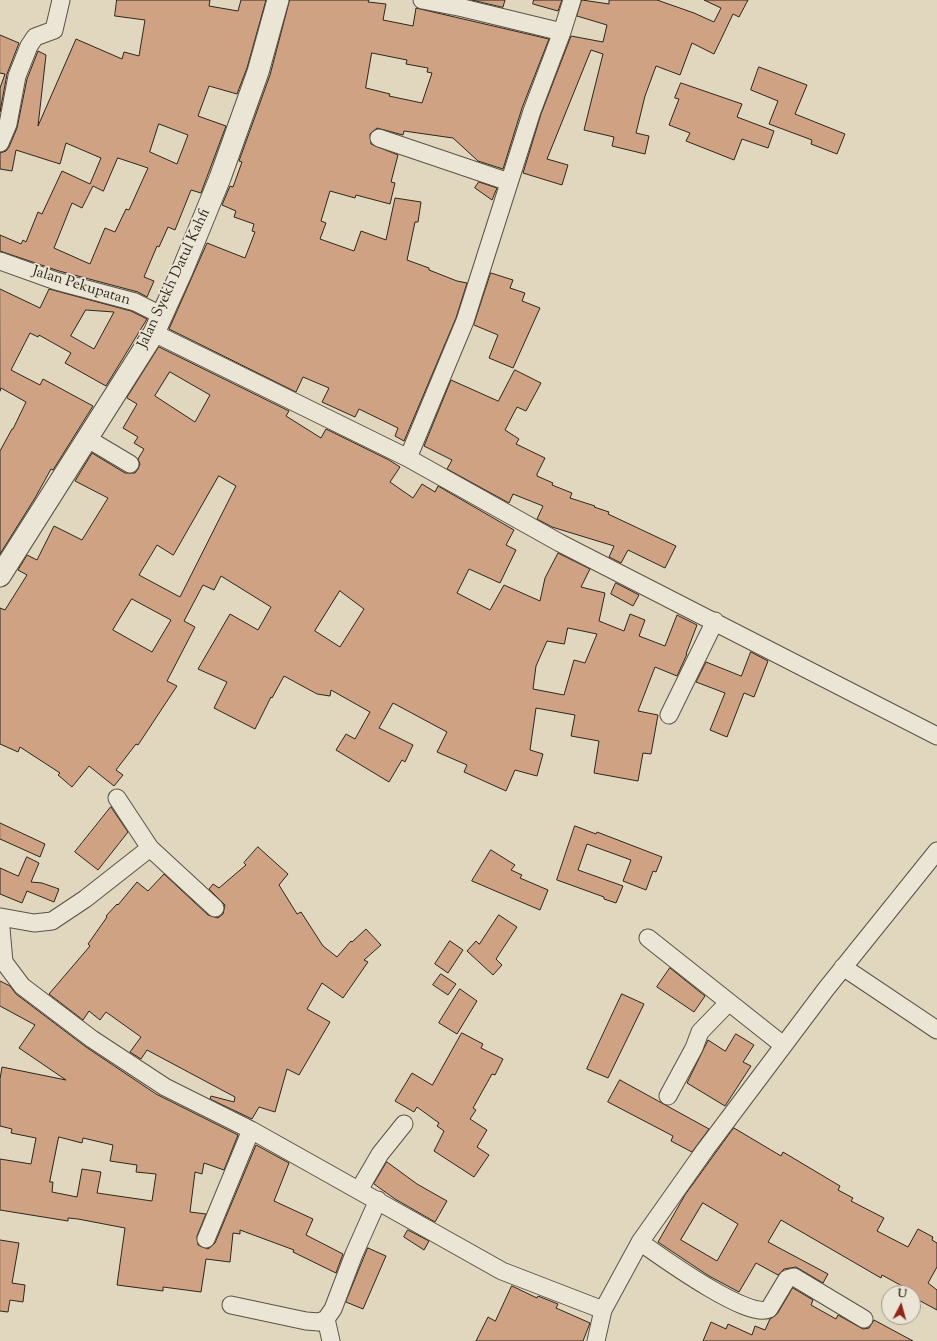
<!DOCTYPE html>
<html>
<head>
<meta charset="utf-8">
<style>
  body { margin:0 }
  #map { position:relative; width:937px; height:1341px; overflow:hidden; background:#e0d7be; font-family:"Sorts Mill Goudy",serif }
  canvas { display:block }
  .north { position:absolute; left:881px; top:1285px; width:40px; height:40px; box-sizing:border-box; background:#ebe5d5; border:1px solid #a0998b; border-radius:50%; rotate:6deg; font-size:11px; font-weight:700; line-height:16px; text-align:center; color:#2f261d }
  .north::after { content:''; display:block; margin:auto; width:14px; height:18px; background:#8f2418; clip-path:polygon(50% 0,100% 100%,50% 72%,0 100%) }
</style>
</head>
<body>
<div id="map">
<canvas width="937" height="1341"></canvas>
<div class="north">U</div>
</div>
<script>
const context = document.querySelector('canvas').getContext('2d');
context.lineJoin = 'round';
function fillPath(path, color) { context.fillStyle = color; context.fill(path, 'evenodd'); }
function trace(path, color, width, dash) { context.strokeStyle = color; context.lineWidth = width; context.lineCap = dash ? 'butt' : 'round'; context.setLineDash(dash || []); context.stroke(path); }
function drawText(font, color, halo, rows, align = 'center') {
  context.font = font + ' "Sorts Mill Goudy",serif'; context.lineWidth = 3.5; context.setLineDash([]); context.textBaseline = 'middle'; context.strokeStyle = halo; context.fillStyle = color; for (const [text, x, y, turn = 0] of rows) {
    context.save(); context.translate(x, y); context.rotate((+turn || 0) * Math.PI / 180); context.textAlign = isNaN(turn) ? turn : align; if (halo) context.strokeText(text, 0, 0); context.fillText(text, 0, 0); context.restore();
  }
}
const building = new Path2D(`
  M 117,0 L 210,0 L 209,6 L 238,11 L 241,0 L 266,0 L 247,68 L 237,94 L 209,86 L 198,116 L 226,126 L 201,193 L 191,190 L 175,230 L 168,227 L 159,247 L 157,246 L 144,277 L 154,281 L 147,297 L 138,292 L 59,271 L 0,251 L 0,235 L 21,244 L 23,240 L 26,242 L 38,212 L 42,214 L 62,171 L 90,184 L 101,158 L 66,143 L 60,164 L 16,150 L 12,171 L 0,169 L 0,153 L 6,151 L 9,147 L 17,128 L 27,79 L 38,51 L 46,55 L 38,126 L 76,39 L 122,59 L 124,52 L 139,56 L 145,20 L 115,16 ZM 159,124 L 188,135 L 177,164 L 150,152 ZM 118,158 L 148,168 L 129,210 L 126,209 L 115,232 L 105,228 L 90,264 L 54,248 L 72,203 L 82,208 L 93,186 L 103,191 Z
  M 290,0 L 369,0 L 368,2 L 386,4 L 383,20 L 413,26 L 416,8 L 549,39 L 522,108 L 503,169 L 478,161 L 453,138 L 404,131 L 403,135 L 377,128 L 370,134 L 371,144 L 398,155 L 391,182 L 395,183 L 390,204 L 356,195 L 355,198 L 330,191 L 321,221 L 326,223 L 320,239 L 354,251 L 361,231 L 386,240 L 395,198 L 421,202 L 418,222 L 415,222 L 407,260 L 429,268 L 429,270 L 457,281 L 467,283 L 456,318 L 404,441 L 395,436 L 398,428 L 359,409 L 355,417 L 322,402 L 329,388 L 303,377 L 296,392 L 169,329 L 207,243 L 245,258 L 255,232 L 252,231 L 254,224 L 234,217 L 236,211 L 222,205 L 230,186 L 233,187 L 242,162 L 239,161 L 270,75 ZM 372,53 L 407,60 L 406,64 L 428,68 L 427,72 L 432,73 L 422,103 L 389,96 L 390,94 L 366,88 Z
  M 472,0 L 505,0 L 503,7 Z
  M 534,0 L 562,0 L 558,11 L 533,4 Z
  M 582,0 L 609,4 L 609,0 L 657,0 L 694,13 L 714,22 L 721,8 L 704,0 L 748,0 L 739,17 L 733,14 L 714,54 L 692,43 L 680,75 L 656,66 L 645,96 L 636,133 L 649,136 L 645,154 L 612,146 L 614,137 L 584,130 L 603,54 L 591,50 L 547,159 L 568,165 L 562,185 L 523,173 L 541,114 L 571,36 L 603,42 L 607,25 L 577,16 Z
  M 0,35 L 19,43 L 7,74 L 0,112 L 0,88 L 5,74 L 0,73 Z
  M 759,67 L 807,85 L 795,114 L 845,134 L 837,154 L 811,144 L 812,140 L 769,124 L 778,101 L 751,90 Z
  M 681,83 L 742,104 L 737,117 L 774,131 L 768,148 L 742,139 L 734,160 L 686,141 L 690,133 L 669,125 L 679,99 L 675,98 Z
  M 479,182 L 497,188 L 492,200 L 475,188 Z
  M 491,273 L 513,280 L 510,288 L 525,293 L 522,301 L 540,308 L 513,368 L 489,358 L 498,335 L 474,325 Z
  M 0,289 L 40,308 L 49,289 L 131,311 L 147,319 L 106,386 L 65,363 L 71,353 L 39,335 L 38,337 L 30,333 L 11,370 L 40,385 L 43,379 L 93,406 L 53,470 L 51,469 L 35,498 L 0,554 L 0,451 L 12,429 L 13,429 L 26,402 L 1,388 L 0,391 ZM 86,310 L 114,312 L 94,349 L 71,336 Z
  M 159,347 L 289,411 L 286,416 L 321,438 L 326,429 L 389,460 L 400,467 L 390,482 L 413,498 L 422,484 L 435,492 L 438,486 L 514,530 L 506,545 L 516,550 L 500,583 L 469,569 L 457,593 L 490,610 L 504,585 L 540,601 L 545,578 L 558,553 L 590,569 L 581,587 L 605,593 L 599,621 L 624,631 L 630,614 L 645,620 L 639,636 L 665,646 L 677,615 L 697,625 L 686,654 L 687,654 L 677,676 L 655,667 L 638,711 L 658,715 L 651,754 L 643,753 L 638,781 L 594,773 L 599,741 L 571,736 L 575,715 L 536,708 L 530,750 L 543,754 L 537,776 L 515,770 L 506,791 L 464,772 L 467,765 L 437,752 L 447,732 L 393,703 L 379,728 L 413,745 L 405,762 L 402,760 L 389,782 L 336,750 L 346,734 L 355,739 L 370,712 L 331,690 L 330,696 L 317,694 L 284,676 L 272,698 L 271,697 L 255,729 L 214,708 L 227,682 L 198,669 L 230,614 L 258,630 L 271,607 L 221,576 L 214,590 L 203,585 L 184,621 L 195,627 L 167,681 L 177,686 L 138,745 L 136,744 L 116,770 L 123,775 L 114,786 L 89,766 L 72,787 L 58,775 L 60,773 L 20,747 L 18,752 L 0,744 L 0,608 L 5,610 L 27,575 L 18,570 L 27,555 L 37,560 L 54,526 L 82,540 L 108,498 L 75,481 L 92,453 L 125,473 L 135,473 L 138,469 L 140,464 L 138,459 L 144,449 L 134,443 L 138,437 L 123,428 L 137,404 L 127,398 ZM 170,372 L 210,395 L 195,422 L 155,396 ZM 219,476 L 236,486 L 180,597 L 139,575 L 157,545 L 173,555 ZM 340,591 L 364,609 L 340,647 L 315,631 ZM 132,599 L 171,620 L 152,652 L 113,630 ZM 568,628 L 597,634 L 585,663 L 574,660 L 564,695 L 533,689 L 536,666 L 547,641 L 564,644 Z
  M 515,370 L 541,383 L 526,411 L 517,407 L 505,430 L 519,439 L 516,444 L 545,458 L 537,474 L 537,476 L 553,483 L 552,485 L 572,493 L 570,498 L 595,506 L 594,507 L 609,512 L 608,514 L 676,546 L 665,568 L 628,550 L 621,563 L 609,557 L 614,546 L 552,527 L 537,519 L 543,506 L 513,494 L 509,503 L 447,469 L 452,460 L 424,446 L 451,380 L 498,401 Z
  M 616,583 L 639,595 L 633,606 L 611,594 Z
  M 751,652 L 768,661 L 754,697 L 744,693 L 727,737 L 710,730 L 725,693 L 696,682 L 706,662 L 741,676 Z
  M 111,807 L 128,832 L 98,870 L 75,852 Z
  M 0,823 L 45,844 L 40,857 L 0,839 Z
  M 575,826 L 596,834 L 597,832 L 662,857 L 656,872 L 653,871 L 646,890 L 623,881 L 631,860 L 587,844 L 578,870 L 623,886 L 616,903 L 604,899 L 604,897 L 557,880 Z
  M 258,847 L 288,874 L 279,885 L 297,914 L 301,912 L 323,946 L 337,957 L 351,941 L 352,942 L 366,929 L 381,945 L 364,960 L 368,962 L 343,998 L 322,983 L 307,1009 L 330,1022 L 299,1075 L 287,1069 L 275,1112 L 259,1107 L 252,1119 L 210,1099 L 211,1096 L 234,1102 L 235,1097 L 147,1050 L 141,1059 L 130,1052 L 141,1037 L 106,1012 L 100,1020 L 89,1011 L 83,1020 L 49,994 L 90,946 L 88,944 L 107,917 L 106,916 L 117,904 L 118,905 L 137,882 L 148,891 L 164,874 L 208,915 L 218,918 L 223,914 L 225,905 L 209,889 L 213,884 L 219,888 L 246,865 L 244,863 Z
  M 491,850 L 515,865 L 511,870 L 522,875 L 520,878 L 548,890 L 540,910 L 472,881 Z
  M 27,857 L 39,863 L 31,882 L 42,883 L 59,889 L 54,902 L 27,891 L 22,903 L 0,894 L 0,868 L 18,876 Z
  M 499,915 L 517,927 L 496,959 L 502,965 L 493,975 L 467,951 L 476,941 L 479,944 Z
  M 450,941 L 463,950 L 448,973 L 435,964 Z
  M 670,968 L 705,996 L 694,1012 L 657,987 Z
  M 441,974 L 456,984 L 448,995 L 433,985 Z
  M 0,981 L 10,986 L 16,994 L 86,1047 L 156,1094 L 238,1135 L 224,1170 L 204,1163 L 202,1174 L 195,1172 L 190,1212 L 206,1214 L 197,1236 L 198,1245 L 208,1249 L 215,1243 L 256,1145 L 289,1163 L 274,1201 L 313,1219 L 306,1235 L 343,1254 L 336,1273 L 293,1252 L 294,1250 L 240,1230 L 240,1234 L 233,1233 L 230,1262 L 206,1259 L 201,1292 L 163,1287 L 163,1291 L 117,1285 L 125,1228 L 78,1219 L 68,1218 L 68,1221 L 0,1210 L 0,1159 L 31,1164 L 36,1138 L 11,1133 L 12,1129 L 0,1126 L 0,1079 L 2,1067 L 66,1080 L 19,1048 L 35,1025 L 0,1006 ZM 59,1137 L 82,1143 L 83,1138 L 113,1145 L 110,1161 L 137,1165 L 136,1172 L 156,1174 L 152,1201 L 97,1193 L 101,1172 L 82,1169 L 77,1197 L 52,1192 L 53,1182 L 50,1182 Z
  M 460,989 L 477,1001 L 457,1034 L 439,1023 Z
  M 622,994 L 644,1004 L 608,1078 L 587,1069 Z
  M 462,1033 L 483,1044 L 481,1048 L 503,1059 L 495,1075 L 492,1074 L 473,1108 L 476,1110 L 470,1119 L 487,1130 L 477,1147 L 489,1155 L 474,1177 L 434,1151 L 444,1131 L 437,1126 L 439,1123 L 417,1107 L 414,1112 L 395,1101 L 412,1073 L 432,1085 Z
  M 736,1034 L 754,1045 L 743,1062 L 751,1066 L 725,1106 L 687,1083 L 708,1040 L 725,1051 Z
  M 620,1080 L 709,1129 L 692,1152 L 671,1141 L 673,1136 L 608,1102 Z
  M 734,1128 L 781,1156 L 783,1152 L 840,1186 L 838,1190 L 853,1198 L 851,1201 L 884,1218 L 877,1231 L 908,1247 L 918,1229 L 933,1237 L 932,1240 L 937,1243 L 937,1267 L 928,1283 L 937,1290 L 937,1310 L 913,1297 L 913,1292 L 882,1275 L 881,1278 L 781,1220 L 768,1242 L 828,1274 L 823,1283 L 796,1267 L 784,1269 L 778,1275 L 756,1263 L 739,1292 L 709,1276 L 658,1242 L 685,1195 ZM 703,1203 L 738,1224 L 717,1261 L 681,1240 Z
  M 387,1162 L 417,1184 L 447,1201 L 435,1222 L 395,1199 L 374,1184 Z
  M 408,1230 L 429,1241 L 424,1250 L 404,1237 Z
  M 0,1240 L 19,1243 L 12,1283 L 25,1285 L 23,1302 L 10,1300 L 8,1312 L 0,1311 Z
  M 368,1248 L 386,1256 L 363,1309 L 346,1302 Z
  M 512,1286 L 537,1298 L 538,1296 L 558,1304 L 556,1308 L 590,1323 L 583,1341 L 476,1341 L 488,1317 L 495,1321 Z
  M 793,1288 L 813,1300 L 811,1305 L 836,1319 L 838,1315 L 863,1329 L 869,1328 L 874,1320 L 913,1341 L 703,1341 L 711,1322 L 726,1329 L 728,1324 L 752,1335 L 755,1326 L 765,1330 L 770,1319 L 777,1314 Z`);
const minor = new Path2D(`
  M 422,0 L 463,8 L 562,32
  M 379,138 L 509,182
  M 0,143 L 8,124 L 17,76 L 29,46 L 35,37 L 54,30 L 61,0
  M 0,261 L 56,281 L 135,302 L 161,315
  M 154,333 L 408,458 L 560,543 L 937,736
  M 88,439 L 130,464
  M 408,458 L 465,321 L 532,111 L 562,32 L 572,0
  M 669,715 L 715,621
  M 150,848 L 215,908
  M 0,917 L 4,962 L 22,986 L 92,1039 L 165,1087 L 251,1130 L 502,1271 L 603,1310
  M 1,917 L 34,923 L 52,921 L 85,899 L 150,848 L 117,798
  M 648,938 L 783,1045
  M 843,967 L 937,1030
  M 668,1096 L 694,1048 L 700,1032 L 729,1002
  M 359,1190 L 380,1154 L 404,1124
  M 206,1239 L 251,1130
  M 640,1242 C 660,1256 748,1320 769,1309 L 787,1279 L 794,1277 L 864,1319
  M 231,1305 L 306,1321 L 319,1322 L 326,1319 L 333,1309 L 354,1254 L 378,1200
  M 326,1319 L 331,1341
  M 596,1341 L 603,1310 L 640,1242 L 705,1150 L 826,989 L 937,851`);
const tertiary = new Path2D(`
  M 0,576 L 154,333 L 182,271 L 220,178 L 258,72 L 278,0`);
const streetNames = [
  ["Jalan Syekh Datul Kahfi",175,279,-65],
  ["Jalan Pekupatan",81,287,17]
];
fillPath(building, '#cea282');
trace(building, '#2f261d', 1);
trace(minor, '#5b5245', 19);
trace(tertiary, '#5b5245', 23);
trace(minor, '#ebe5d5', 17);
trace(tertiary, '#ebe5d5', 21);
drawText('15px', '#2f261d', '#ebe5d5', streetNames);
</script>
</body>
</html>
